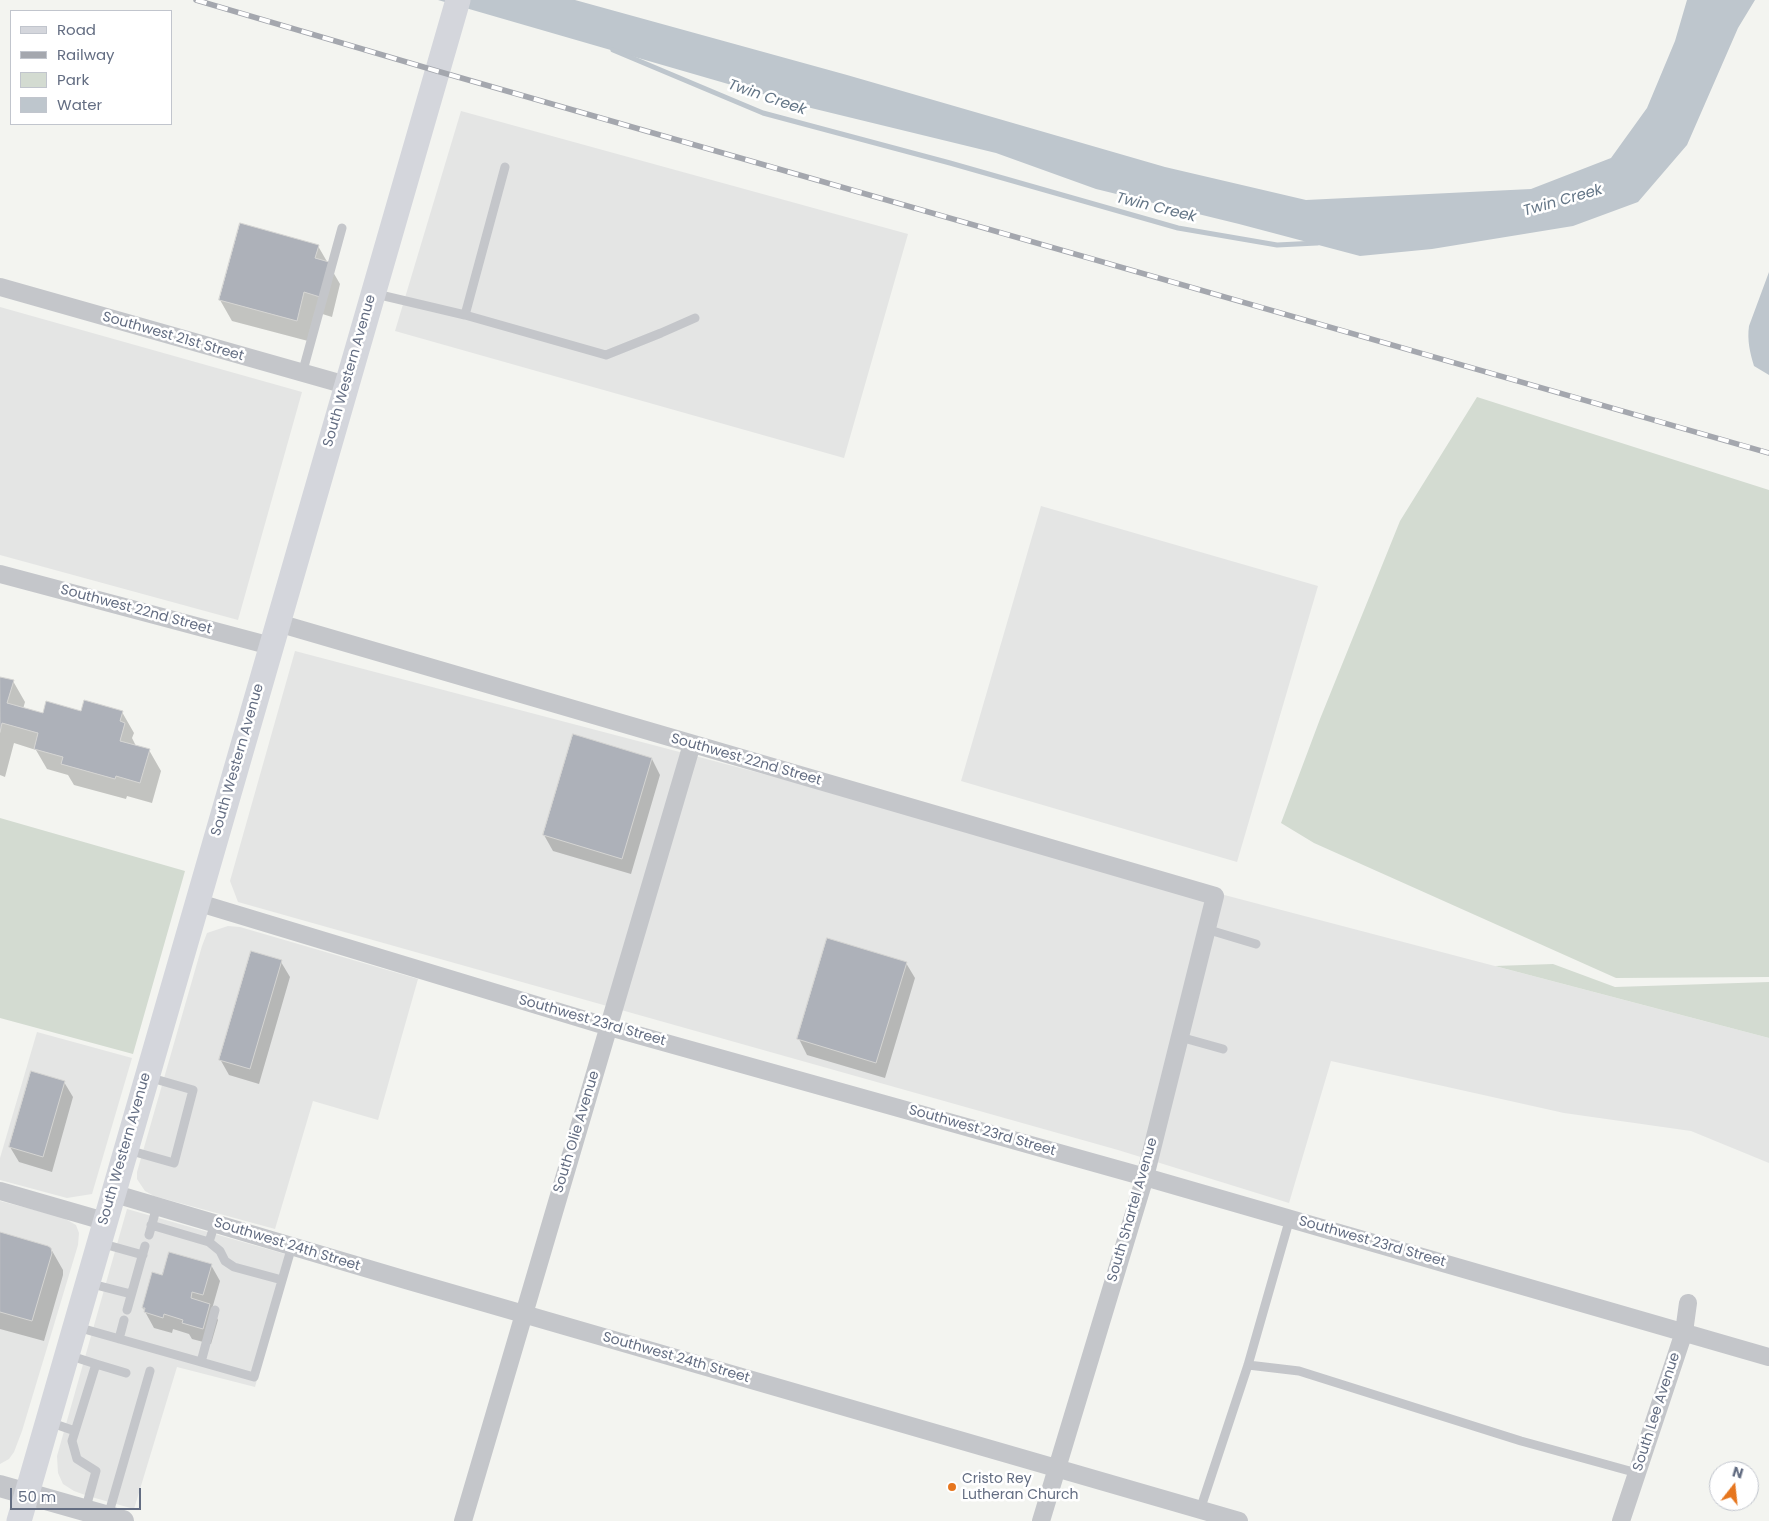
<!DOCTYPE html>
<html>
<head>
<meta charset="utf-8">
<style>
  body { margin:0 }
  #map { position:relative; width:1769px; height:1521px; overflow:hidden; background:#f3f4f0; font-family:Poppins,sans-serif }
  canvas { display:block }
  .legend { position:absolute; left:10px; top:10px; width:162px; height:115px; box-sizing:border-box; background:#fff; border:1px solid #c1c5cd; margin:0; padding:6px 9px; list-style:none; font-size:15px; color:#636d82 }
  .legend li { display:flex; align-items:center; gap:10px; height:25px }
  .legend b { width:25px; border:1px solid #c1c5cd }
  .north { position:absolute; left:1709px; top:1461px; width:50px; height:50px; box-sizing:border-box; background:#fff; border:1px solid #c1c5cd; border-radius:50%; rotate:16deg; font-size:14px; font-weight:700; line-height:20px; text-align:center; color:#636d82 }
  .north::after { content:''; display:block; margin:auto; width:18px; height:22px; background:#e6761e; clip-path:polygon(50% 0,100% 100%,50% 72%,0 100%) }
  .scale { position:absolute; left:10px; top:1488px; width:131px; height:22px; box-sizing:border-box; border:2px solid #636d82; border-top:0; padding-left:6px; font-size:15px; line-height:18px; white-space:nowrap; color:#636d82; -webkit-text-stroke:4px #fff; paint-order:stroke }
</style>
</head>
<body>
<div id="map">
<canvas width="1769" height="1521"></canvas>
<ul class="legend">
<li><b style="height:6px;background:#d4d6dc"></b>Road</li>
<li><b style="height:6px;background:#a4a7ae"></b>Railway</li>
<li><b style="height:14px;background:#d3dbd1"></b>Park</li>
<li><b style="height:14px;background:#bec6cd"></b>Water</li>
</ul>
<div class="north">N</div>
<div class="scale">50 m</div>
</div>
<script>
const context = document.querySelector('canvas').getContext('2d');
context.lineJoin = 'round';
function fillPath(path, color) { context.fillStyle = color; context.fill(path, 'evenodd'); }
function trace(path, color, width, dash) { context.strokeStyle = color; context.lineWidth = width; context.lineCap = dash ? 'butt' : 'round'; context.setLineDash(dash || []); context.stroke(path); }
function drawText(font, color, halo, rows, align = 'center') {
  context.font = font + ' Poppins,sans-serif'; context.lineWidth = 5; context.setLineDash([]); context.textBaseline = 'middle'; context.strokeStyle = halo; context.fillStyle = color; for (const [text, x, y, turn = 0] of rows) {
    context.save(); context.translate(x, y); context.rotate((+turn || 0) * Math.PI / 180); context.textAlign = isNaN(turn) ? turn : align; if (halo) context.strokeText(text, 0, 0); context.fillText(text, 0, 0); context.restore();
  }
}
const built = new Path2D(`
  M 461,111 L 908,234 L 844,458 L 395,331 Z
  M 0,307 L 302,392 L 238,620 L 0,555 Z
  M 1041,506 L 1318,586 L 1237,862 L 961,781 Z
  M 295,651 L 1769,1038 L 1769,1163 L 1691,1131 L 1564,1113 L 1331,1061 L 1289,1203 L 1118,1150 L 238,902 L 230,881 Z
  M 228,926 L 240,927 L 418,979 L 378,1120 L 313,1101 L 275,1229 L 154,1196 L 145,1191 L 137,1179 L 137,1172 L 202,946 L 207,933 Z
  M 37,1032 L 132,1058 L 92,1194 L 67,1198 L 0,1180 L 0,1158 Z
  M 0,1201 L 62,1217 L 76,1225 L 79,1233 L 78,1245 L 22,1431 L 14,1452 L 9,1459 L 0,1464 Z
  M 127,1209 L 292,1256 L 255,1387 L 177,1367 L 134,1509 L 88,1496 L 74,1491 L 63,1484 L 58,1473 L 57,1456 Z`);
const green = new Path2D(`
  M 1477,397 L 1769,490 L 1769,977 L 1616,978 L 1314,843 L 1281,823 L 1320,719 L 1400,521 Z
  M 0,818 L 185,871 L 133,1054 L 0,1018 Z
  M 1553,964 L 1615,987 L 1769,982 L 1769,1038 L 1495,966 Z`);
const water = new Path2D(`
  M 438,0 L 575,0 L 847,75 L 1165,167 L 1306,200 L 1531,189 L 1611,158 L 1647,108 L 1675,41 L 1687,0 L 1755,0 L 1738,28 L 1687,145 L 1638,202 L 1573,226 L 1432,249 L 1360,256 L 1239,224 L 1096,189 L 996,153 L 811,108 Z
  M 1769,272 L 1769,375 L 1754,366 C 1750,353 1747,340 1749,326 Z`);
const shadow = new Path2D(`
  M 318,246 L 340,284 L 332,317 L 316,312 L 308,341 L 232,321 L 220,300 Z
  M 0,678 L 13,681 L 25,702 L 23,709 L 44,715 L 122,712 L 134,733 L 132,738 L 136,746 L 149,750 L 161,771 L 152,803 L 127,796 L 126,799 L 74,785 L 68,775 L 47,769 L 36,750 L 14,743 L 5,777 L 0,775 Z
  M 652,759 L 660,775 L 631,874 L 553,851 L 544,835 Z
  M 281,962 L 290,977 L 259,1084 L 229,1075 L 220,1059 Z
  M 906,963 L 915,978 L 885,1078 L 807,1055 L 799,1039 Z
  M 64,1082 L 73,1097 L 52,1172 L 19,1162 L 10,1147 Z
  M 0,1233 L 51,1249 L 63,1270 L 63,1275 L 44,1341 L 0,1329 Z
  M 211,1265 L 220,1281 L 212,1309 L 218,1320 L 211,1344 L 192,1339 L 189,1334 L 173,1329 L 172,1333 L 154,1328 L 143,1308 L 163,1276 Z`);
const stream = new Path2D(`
  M 613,50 L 763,113 L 950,163 L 1178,228 L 1277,245 L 1317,243`);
const building = new Path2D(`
  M 240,223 L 319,245 L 315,258 L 329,262 L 320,297 L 304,292 L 297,321 L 219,300 Z
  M 0,677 L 14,680 L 7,703 L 43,713 L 46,701 L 81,711 L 84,700 L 123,711 L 120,721 L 125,723 L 120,741 L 150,749 L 140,783 L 116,776 L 115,779 L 61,764 L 63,757 L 34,749 L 38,733 L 2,723 L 0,732 Z
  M 573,734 L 652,758 L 622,859 L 543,835 Z
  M 827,938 L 907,962 L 876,1063 L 797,1039 Z
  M 251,951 L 282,960 L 250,1069 L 219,1060 Z
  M 31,1071 L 65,1081 L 43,1157 L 9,1147 Z
  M 0,1232 L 48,1246 L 51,1248 L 52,1253 L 32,1321 L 0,1312 Z
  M 169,1252 L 212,1264 L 203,1295 L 192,1292 L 191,1298 L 210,1304 L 203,1329 L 182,1323 L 183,1320 L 164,1314 L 163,1318 L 144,1312 L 145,1308 L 142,1308 L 152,1272 L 162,1275 Z`);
const service = new Path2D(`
  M 376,294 L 465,315 L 505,167
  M 465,315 L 606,355 L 661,333 L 695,318
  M 302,374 L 342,228
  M 1206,929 L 1256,944
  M 1180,1037 L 1223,1049
  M 128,1150 L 174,1163 L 193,1090 L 148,1077
  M 215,1223 L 209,1242 L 220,1251 L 225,1261 L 234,1267 L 282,1280
  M 151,1225 L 209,1242
  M 149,1235 L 157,1206
  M 100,1243 L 143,1255
  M 88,1283 L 131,1294
  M 127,1310 L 145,1246
  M 77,1327 L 254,1377 L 292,1246
  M 119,1339 L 124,1320
  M 68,1355 L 96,1364 L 72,1441 L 77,1459 L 96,1471 L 85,1511
  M 201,1362 L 215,1310
  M 96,1364 L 126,1373
  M 1248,1365 L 1299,1371 L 1521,1441 L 1637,1473
  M 49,1422 L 75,1431
  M 1200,1510 L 1248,1365 L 1290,1218
  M 108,1516 L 150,1371`);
const minor = new Path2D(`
  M 0,287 L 346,385
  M 0,574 L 271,646
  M 278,623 L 1215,896 L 1145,1177 L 1041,1521
  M 196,902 L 609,1027 L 1145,1177 L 1769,1357
  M 0,1191 L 104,1221
  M 112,1193 L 406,1280 L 1239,1521
  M 463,1521 L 692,744
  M 1621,1521 L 1684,1332 L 1688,1303`);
const tertiary = new Path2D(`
  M 0,1486 L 123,1521`);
const secondary = new Path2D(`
  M 19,1521 L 458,0`);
const rail = new Path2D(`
  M 196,0 L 437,71 L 1769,453`);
const markers = [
  [952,1487,5,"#e6761e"]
];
const streetNames = [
  ["Southwest 21st Street",173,337,16],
  ["South Western Avenue",350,371,-74],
  ["Southwest 22nd Street",136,610,15],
  ["South Western Avenue",238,760,-74],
  ["Southwest 22nd Street",746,760,16],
  ["Southwest 23rd Street",592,1021,16],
  ["Southwest 23rd Street",982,1131,16],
  ["South Olie Avenue",577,1132,-73],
  ["South Western Avenue",125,1149,-74],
  ["South Shartel Avenue",1133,1210,-74],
  ["Southwest 23rd Street",1372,1242,16],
  ["Southwest 24th Street",287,1245,17],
  ["Southwest 24th Street",676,1358,16],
  ["South Lee Avenue",1657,1412,-72]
];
const poiNames = [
  ["Cristo Rey",962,1479],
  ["Lutheran Church",962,1495]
];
const waterNames = [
  ["Twin Creek",767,98,19],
  ["Twin Creek",1563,201,-16],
  ["Twin Creek",1156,208,14]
];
fillPath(built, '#e4e5e4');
fillPath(green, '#d3dbd1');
fillPath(water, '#bec6cd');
fillPath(shadow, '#0003');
trace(stream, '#bec6cd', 5);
fillPath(building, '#adb1b9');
trace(building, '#d5d5d3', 1);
trace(service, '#c4c6ca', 9);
trace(minor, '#c4c6ca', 18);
trace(tertiary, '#c4c6ca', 22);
trace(secondary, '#d4d6dc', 25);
trace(rail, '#a4a7ae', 5.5);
trace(rail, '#fff', 4, [11]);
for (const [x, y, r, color] of markers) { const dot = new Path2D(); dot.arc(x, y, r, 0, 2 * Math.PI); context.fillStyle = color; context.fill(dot); trace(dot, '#fff', 2); }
drawText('14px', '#636d82', '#fff', streetNames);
drawText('14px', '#636d82', '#fff', poiNames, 'left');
drawText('italic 15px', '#637586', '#fff', waterNames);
</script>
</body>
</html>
